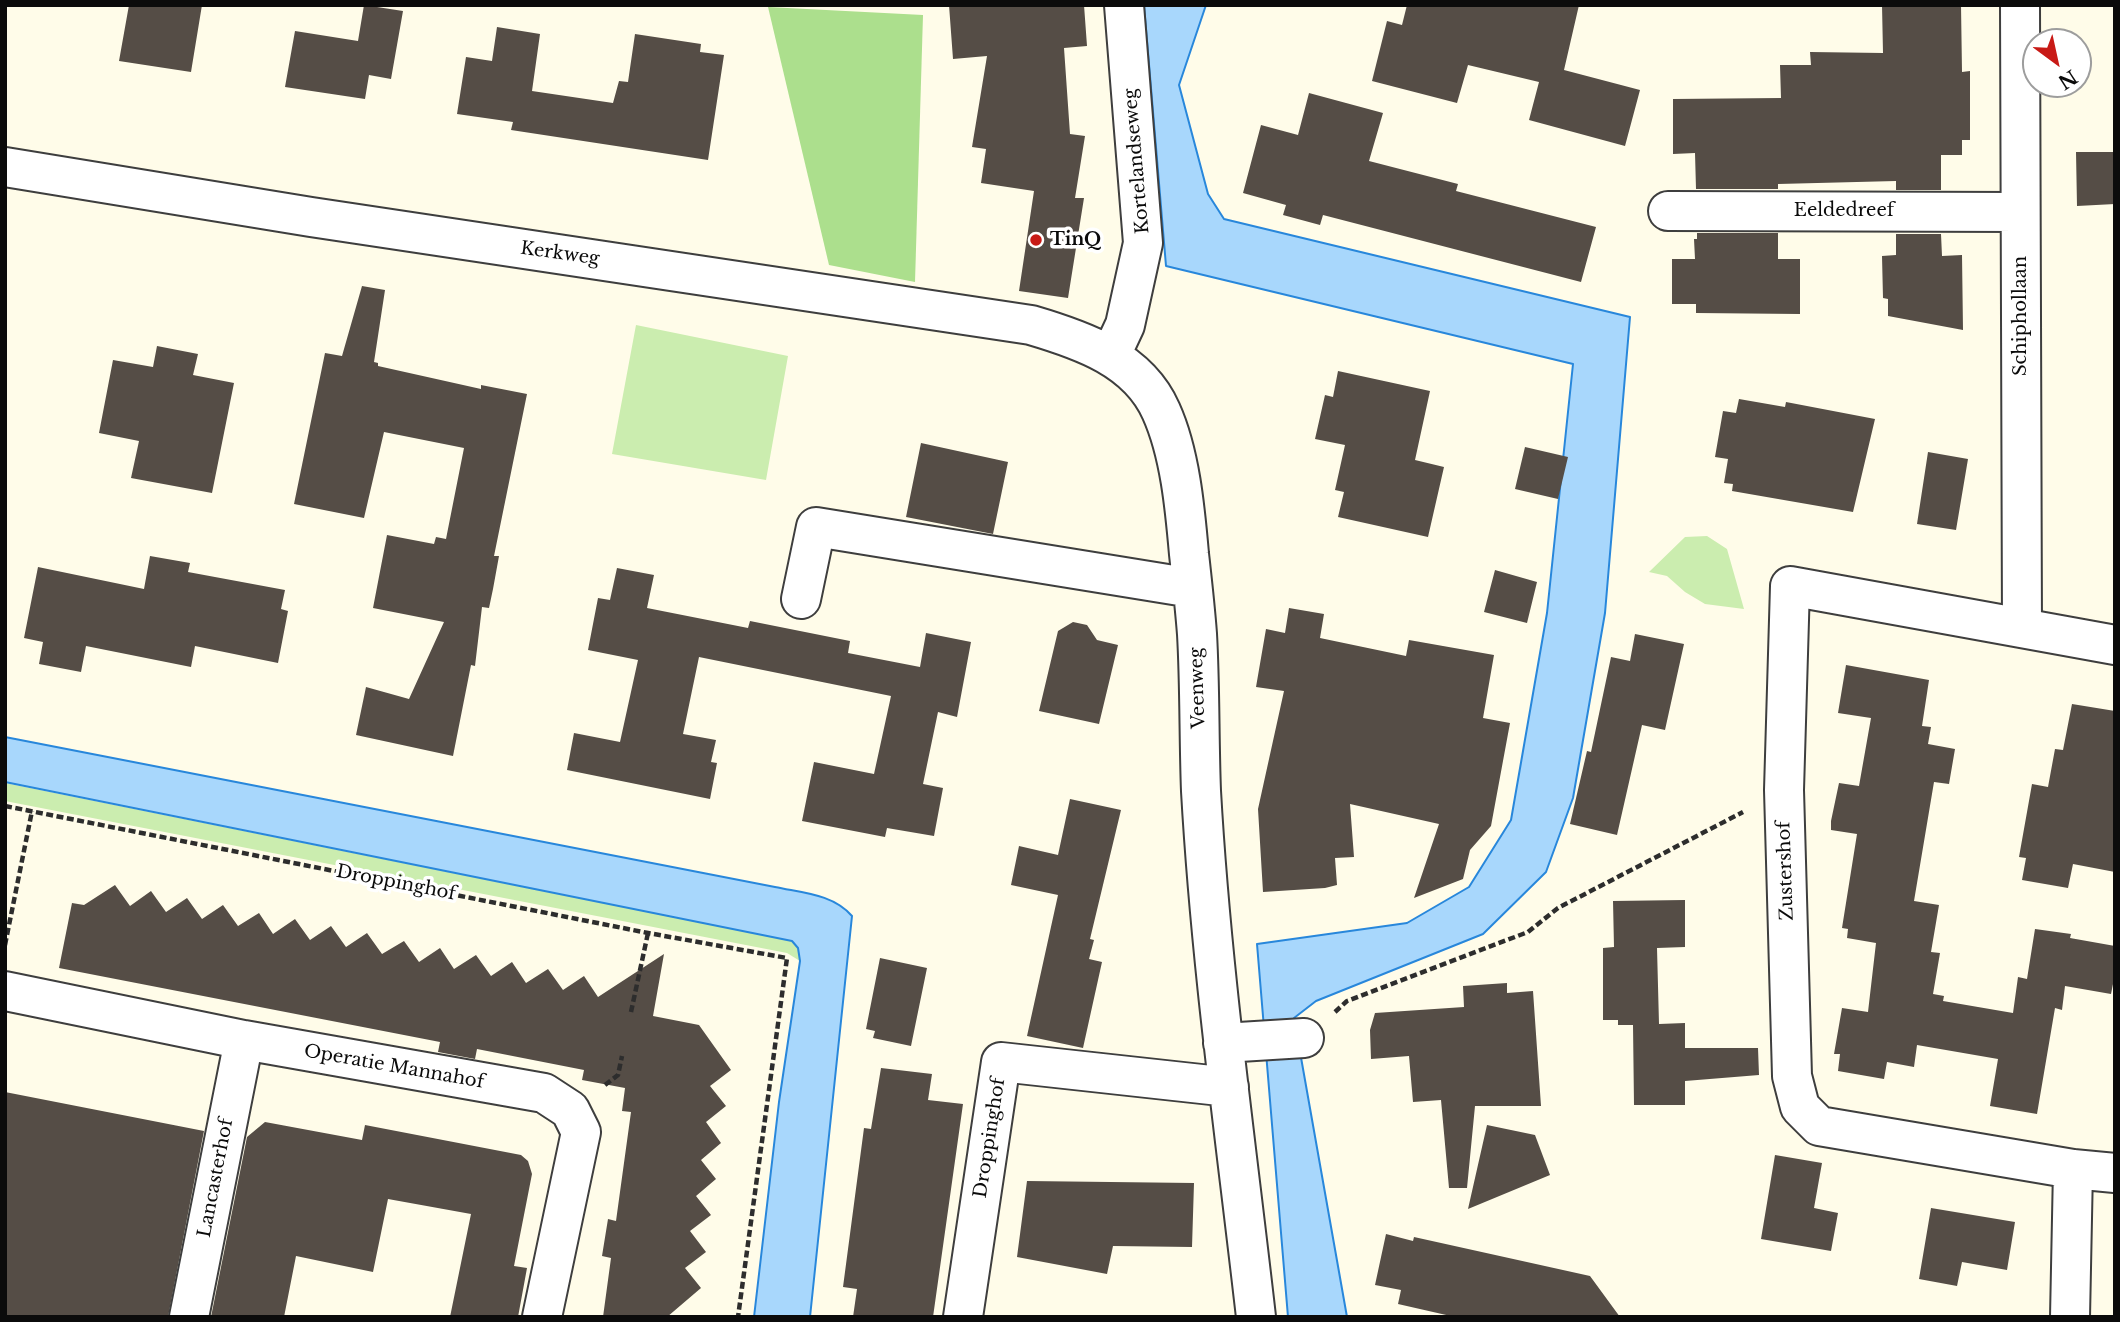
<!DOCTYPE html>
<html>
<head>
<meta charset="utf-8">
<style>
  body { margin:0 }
  #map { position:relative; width:2120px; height:1322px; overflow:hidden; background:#fffce9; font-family:"Libre Baskerville",serif }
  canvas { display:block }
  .frame { position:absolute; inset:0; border:7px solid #0b0b0b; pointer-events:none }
  .north { position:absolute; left:2022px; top:28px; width:70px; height:70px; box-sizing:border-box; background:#fff; border:2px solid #9d9d9d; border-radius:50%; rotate:147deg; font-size:19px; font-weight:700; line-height:28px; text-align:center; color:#0b0b0b }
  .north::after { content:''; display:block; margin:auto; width:24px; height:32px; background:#c81a16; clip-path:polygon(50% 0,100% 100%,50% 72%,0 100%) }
</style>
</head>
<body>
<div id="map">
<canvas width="2120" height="1322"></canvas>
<div class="frame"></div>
<div class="north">N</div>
</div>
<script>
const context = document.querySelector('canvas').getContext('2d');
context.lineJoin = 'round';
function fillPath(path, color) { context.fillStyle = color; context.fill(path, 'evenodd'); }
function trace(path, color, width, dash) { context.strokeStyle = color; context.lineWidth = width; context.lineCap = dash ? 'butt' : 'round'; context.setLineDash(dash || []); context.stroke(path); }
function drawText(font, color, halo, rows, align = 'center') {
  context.font = font + ' "Libre Baskerville",serif'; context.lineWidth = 7; context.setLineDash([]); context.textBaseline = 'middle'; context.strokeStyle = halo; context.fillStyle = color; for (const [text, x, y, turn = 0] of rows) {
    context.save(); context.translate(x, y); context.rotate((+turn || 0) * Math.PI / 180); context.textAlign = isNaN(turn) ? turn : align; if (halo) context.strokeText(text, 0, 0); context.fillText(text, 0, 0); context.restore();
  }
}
const green = new Path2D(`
  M 636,325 L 788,356 L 766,480 L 612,454 Z
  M 1707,536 L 1727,549 L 1744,609 L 1705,604 L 1685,592 L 1667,576 L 1649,572 L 1685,537 Z
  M 5,783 L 792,941 L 798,948 L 800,961 L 787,953 L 5,801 Z`);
const forest = new Path2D(`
  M 768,7 L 923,15 L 915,282 L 829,265 Z`);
const water = new Path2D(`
  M 1144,5 L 1206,5 L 1179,85 L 1208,194 L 1224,219 L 1630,317 L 1605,613 L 1573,798 L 1546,872 L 1483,934 L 1316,1001 L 1294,1018 L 1347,1317 L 1288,1317 L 1257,944 L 1407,923 L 1469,887 L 1511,820 L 1547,613 L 1573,364 L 1166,266 Z
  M 5,737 L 775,887 C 803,893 833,894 852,916 L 810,1317 L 754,1317 L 779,1102 L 800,961 L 798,948 L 792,941 L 5,782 Z`);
const building = new Path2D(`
  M 129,5 L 202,5 L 191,72 L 119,61 Z
  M 364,5 L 403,11 L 391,79 L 369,75 L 365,99 L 285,87 L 295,31 L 358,41 Z
  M 949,5 L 1084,5 L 1087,46 L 1064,48 L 1070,134 L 1085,136 L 1075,198 L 1084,198 L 1068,298 L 1019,291 L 1034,191 L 981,183 L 986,149 L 972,147 L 987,56 L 953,59 Z
  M 1407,5 L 1579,5 L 1564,70 L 1640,90 L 1625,146 L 1529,120 L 1539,82 L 1468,65 L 1457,103 L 1372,81 L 1387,21 L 1402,25 Z
  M 1882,5 L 1961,5 L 1962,72 L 1970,71 L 1970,140 L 1962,140 L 1962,155 L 1941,155 L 1941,190 L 1896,190 L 1896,181 L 1778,184 L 1778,189 L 1696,189 L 1695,153 L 1673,154 L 1673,99 L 1781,98 L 1780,65 L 1811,65 L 1810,52 L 1883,53 Z
  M 497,27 L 540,34 L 532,91 L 613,103 L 619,81 L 628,82 L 635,34 L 701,44 L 700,52 L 724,55 L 708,160 L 511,130 L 513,122 L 457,114 L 466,57 L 492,61 Z
  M 1309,93 L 1383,113 L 1369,161 L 1458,184 L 1456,191 L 1596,227 L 1581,282 L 1323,215 L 1320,225 L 1283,215 L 1286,205 L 1243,193 L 1261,125 L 1298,135 Z
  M 2076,152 L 2115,152 L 2115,204 L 2077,206 Z
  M 1697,233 L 1778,233 L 1778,259 L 1800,259 L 1800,314 L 1696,313 L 1696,304 L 1672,304 L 1672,259 L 1695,259 L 1694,239 L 1697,239 Z
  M 1896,234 L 1941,234 L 1942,256 L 1962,255 L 1963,330 L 1888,316 L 1888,299 L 1883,298 L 1882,256 L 1896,255 Z
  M 362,286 L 385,290 L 374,362 L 378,363 L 378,366 L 481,389 L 481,385 L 527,394 L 494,556 L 499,556 L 493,589 L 489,608 L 482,607 L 475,666 L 471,665 L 453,756 L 356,735 L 366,687 L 409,699 L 444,622 L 373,608 L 387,535 L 434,544 L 436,537 L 446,539 L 464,448 L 384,432 L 364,518 L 294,504 L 325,353 L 342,356 Z
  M 157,346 L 198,354 L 193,375 L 234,383 L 212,493 L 131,478 L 139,441 L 99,433 L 113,360 L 153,367 Z
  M 1338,371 L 1430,391 L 1415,460 L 1444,467 L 1428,537 L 1338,517 L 1344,492 L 1335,490 L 1345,445 L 1315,439 L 1325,395 L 1333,397 Z
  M 1739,399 L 1785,407 L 1786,402 L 1875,419 L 1853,512 L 1732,491 L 1733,484 L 1724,483 L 1728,459 L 1715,457 L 1723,411 L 1736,413 Z
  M 921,443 L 1008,462 L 993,534 L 906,517 Z
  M 1525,447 L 1568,457 L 1558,499 L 1515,489 Z
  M 1928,452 L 1968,459 L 1956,530 L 1917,524 Z
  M 150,556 L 190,563 L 188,572 L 285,590 L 281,609 L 288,611 L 278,663 L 195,646 L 191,667 L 86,646 L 81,672 L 39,664 L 43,642 L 24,638 L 38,567 L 144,589 Z
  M 617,568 L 654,575 L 647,608 L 748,628 L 750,621 L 850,641 L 848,653 L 920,667 L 926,633 L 971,642 L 957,717 L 938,712 L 923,784 L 943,788 L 934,836 L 887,828 L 885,837 L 802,821 L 814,762 L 874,774 L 891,696 L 699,657 L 683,734 L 716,740 L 711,762 L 717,763 L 710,799 L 567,770 L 574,733 L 620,742 L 638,660 L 588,650 L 598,598 L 610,600 Z
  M 1495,570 L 1537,582 L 1527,623 L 1484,612 Z
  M 1289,608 L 1324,614 L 1320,638 L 1406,656 L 1409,640 L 1494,655 L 1483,718 L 1510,723 L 1491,826 L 1470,850 L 1463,879 L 1414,898 L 1439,824 L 1350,804 L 1354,857 L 1335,858 L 1337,885 L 1325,888 L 1263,892 L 1258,809 L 1284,691 L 1256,687 L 1266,629 L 1285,633 Z
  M 1073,622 L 1087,625 L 1097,640 L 1118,645 L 1099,724 L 1039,711 L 1058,631 Z
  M 1635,634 L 1684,644 L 1665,730 L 1642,725 L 1617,835 L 1570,824 L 1587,751 L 1591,752 L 1611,657 L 1630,661 Z
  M 1846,665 L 1929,680 L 1922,726 L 1931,727 L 1928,744 L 1955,749 L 1949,784 L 1934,782 L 1914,901 L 1939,905 L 1931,952 L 1940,953 L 1933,994 L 1944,996 L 1943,1001 L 2013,1013 L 2018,977 L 2027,979 L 2035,929 L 2071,934 L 2070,938 L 2115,946 L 2115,974 L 2111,994 L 2065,986 L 2062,1010 L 2055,1008 L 2037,1114 L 1990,1106 L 1998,1059 L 1917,1045 L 1914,1067 L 1887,1062 L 1884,1079 L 1838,1071 L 1840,1054 L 1834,1054 L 1842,1008 L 1868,1012 L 1876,943 L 1847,938 L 1848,929 L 1842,928 L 1857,834 L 1831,830 L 1831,821 L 1839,783 L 1859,786 L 1871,718 L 1838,713 Z
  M 2072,704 L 2115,711 L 2115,872 L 2073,864 L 2068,888 L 2022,880 L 2026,858 L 2019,857 L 2032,784 L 2048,787 L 2055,749 L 2063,750 Z
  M 1070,799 L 1121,810 L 1090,939 L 1094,940 L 1089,959 L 1102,962 L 1083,1048 L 1027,1036 L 1058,895 L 1011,885 L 1019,846 L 1058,855 Z
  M 115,885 L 130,906 L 151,891 L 166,912 L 187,898 L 202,919 L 223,905 L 238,926 L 259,913 L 273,934 L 295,919 L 310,940 L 331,926 L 346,947 L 367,933 L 382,954 L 404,941 L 419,962 L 440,948 L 454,969 L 476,955 L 491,976 L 512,962 L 526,983 L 548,969 L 563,990 L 584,976 L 598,997 L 664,954 L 653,1016 L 699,1025 L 731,1070 L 710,1086 L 726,1106 L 706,1122 L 721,1143 L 701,1160 L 716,1179 L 696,1196 L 711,1215 L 690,1231 L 706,1252 L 685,1268 L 701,1288 L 667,1317 L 603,1317 L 611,1258 L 602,1256 L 608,1219 L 616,1221 L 631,1112 L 622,1111 L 625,1088 L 582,1080 L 584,1070 L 477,1049 L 475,1059 L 438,1052 L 440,1042 L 59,968 L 72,903 L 84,905 Z
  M 1685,900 L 1685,947 L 1657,948 L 1659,1024 L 1685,1023 L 1685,1048 L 1758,1048 L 1759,1075 L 1685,1081 L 1685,1105 L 1634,1105 L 1633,1025 L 1618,1025 L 1618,1020 L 1603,1020 L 1603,948 L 1614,947 L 1613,901 Z
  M 880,958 L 927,968 L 911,1046 L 873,1038 L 875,1031 L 866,1029 Z
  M 1507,983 L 1507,993 L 1533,991 L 1541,1106 L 1475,1106 L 1467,1188 L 1449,1188 L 1441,1100 L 1413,1102 L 1409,1056 L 1371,1059 L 1370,1030 L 1375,1013 L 1464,1007 L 1463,986 Z
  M 881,1068 L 932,1074 L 928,1100 L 963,1104 L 933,1317 L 853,1317 L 857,1289 L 843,1287 L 864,1128 L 871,1129 Z
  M 5,1092 L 204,1131 L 168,1317 L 5,1317 Z
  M 265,1122 L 362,1140 L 365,1125 L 521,1155 L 528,1161 L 532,1174 L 514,1266 L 527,1268 L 518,1317 L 450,1317 L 471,1214 L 388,1199 L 373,1272 L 296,1256 L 284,1317 L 211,1317 L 247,1137 Z
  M 1487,1125 L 1535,1135 L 1550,1175 L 1468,1209 Z
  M 1775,1155 L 1822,1163 L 1814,1208 L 1838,1213 L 1831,1251 L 1761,1239 Z
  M 1027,1181 L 1194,1183 L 1192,1247 L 1113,1246 L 1107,1274 L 1017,1257 Z
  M 1931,1208 L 2015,1222 L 2007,1270 L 1962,1262 L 1957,1286 L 1919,1279 Z
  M 1386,1234 L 1413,1241 L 1414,1237 L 1590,1276 L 1620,1317 L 1455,1317 L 1398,1304 L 1401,1290 L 1375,1285 Z`);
const path = new Path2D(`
  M 5,806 L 648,933 L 787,958 L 738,1317
  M 5,945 L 32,811
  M 631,1012 L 648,933
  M 1335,1012 L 1347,1001 L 1528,932 L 1558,908 L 1743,812
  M 605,1085 L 618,1075 L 622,1056`);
const minor = new Path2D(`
  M 2020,5 L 2022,628
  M 5,167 L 311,217 L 1031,325 C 1082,340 1138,359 1161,411 C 1180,453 1185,508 1189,554 C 1192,581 1195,607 1197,634 C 1200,686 1199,739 1201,791 C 1211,967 1236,1142 1256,1317
  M 1668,211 L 2020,212
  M 1111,355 L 1125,325 L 1143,243 L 1124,5
  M 801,599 L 816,527 L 1192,588
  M 2115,645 L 1790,586 L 1784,790 L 1792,1076 L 1800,1107 L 1819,1126 L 2073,1169 L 2115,1173
  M 5,991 L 244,1040 L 544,1093 L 570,1110 L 581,1132 L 542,1317
  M 1223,1043 L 1304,1038
  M 189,1317 L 244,1040
  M 963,1317 L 1001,1062 L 1229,1087
  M 2070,1317 L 2073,1169`);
const markers = [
  [1036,240,7,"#c81a16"]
];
const streetNames = [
  ["Kortelandseweg",1137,161,-95],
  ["Eeldedreef",1844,211],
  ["Kerkweg",560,254,8],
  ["Schiphollaan",2021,316,-90],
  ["Veenweg",1198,688,-92],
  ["Zustershof",1786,871,-92],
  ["Droppinghof",396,883,11],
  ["Operatie Mannahof",394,1067,10],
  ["Droppinghof",990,1138,-81],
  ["Lancasterhof",216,1178,-79]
];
const poiNames = [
  ["TinQ",1050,240]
];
fillPath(green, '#cbedaf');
fillPath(forest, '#acdf8d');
fillPath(water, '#a8d7fc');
trace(water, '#2887db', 2);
fillPath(building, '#554d46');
trace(minor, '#3e3e3e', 42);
trace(path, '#2d2d2d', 4.5, [7, 3.5]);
trace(minor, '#fff', 38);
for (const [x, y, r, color] of markers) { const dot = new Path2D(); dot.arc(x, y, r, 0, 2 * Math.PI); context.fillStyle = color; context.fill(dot); trace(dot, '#fff', 2.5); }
drawText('18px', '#0b0b0b', '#fff', streetNames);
drawText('bold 18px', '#0b0b0b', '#fff', poiNames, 'left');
</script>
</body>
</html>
